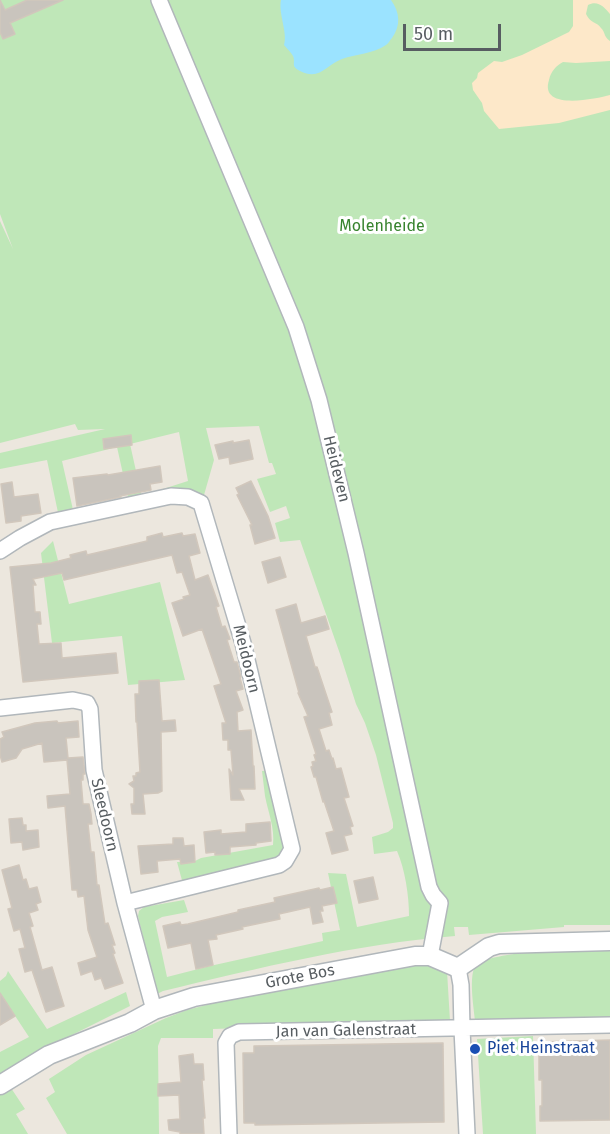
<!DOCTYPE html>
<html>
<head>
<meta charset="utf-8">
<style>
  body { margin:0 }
  #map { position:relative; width:610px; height:1134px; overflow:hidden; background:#ece7de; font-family:"Fira Sans",sans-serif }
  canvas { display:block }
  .scale { position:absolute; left:403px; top:24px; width:98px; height:27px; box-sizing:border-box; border:3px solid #575d61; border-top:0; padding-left:8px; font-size:18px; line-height:21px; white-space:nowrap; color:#575d61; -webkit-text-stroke:4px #fff; paint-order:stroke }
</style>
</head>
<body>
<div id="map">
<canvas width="610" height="1134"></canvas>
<div class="scale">50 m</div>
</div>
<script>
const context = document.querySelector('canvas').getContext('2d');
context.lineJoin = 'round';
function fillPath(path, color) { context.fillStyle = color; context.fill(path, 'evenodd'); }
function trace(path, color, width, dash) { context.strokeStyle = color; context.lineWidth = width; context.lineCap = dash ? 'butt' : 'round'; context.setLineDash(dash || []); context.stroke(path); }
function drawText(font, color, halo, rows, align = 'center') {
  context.font = font + ' "Fira Sans",sans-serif'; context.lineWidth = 6; context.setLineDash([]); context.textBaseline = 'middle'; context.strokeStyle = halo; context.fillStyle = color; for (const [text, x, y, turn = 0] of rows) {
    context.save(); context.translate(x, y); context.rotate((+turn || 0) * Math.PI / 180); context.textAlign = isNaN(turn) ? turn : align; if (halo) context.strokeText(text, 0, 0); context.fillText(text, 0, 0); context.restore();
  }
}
const green = new Path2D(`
  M 0,0 L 610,0 L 610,925 L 564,925 L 564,927 L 469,935 L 468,927 L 454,927 L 455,936 C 356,944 259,968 163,991 L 157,994 L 138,916 L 139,911 L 144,907 L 184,900 L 188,912 L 162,917 L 155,921 L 167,977 L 210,966 L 323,941 L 322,933 L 340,930 L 328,873 L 346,874 L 357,927 L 409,916 C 409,896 405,869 397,851 L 374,854 L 372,837 L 388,832 L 393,828 L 393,823 L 376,755 L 365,723 L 356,704 L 340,654 L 300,540 L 280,542 L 275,523 L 290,518 L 286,506 L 270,512 L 257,479 L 276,474 L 272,463 L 269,463 L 259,426 L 206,428 L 214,460 L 204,495 L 164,503 L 163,489 L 188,481 L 179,432 L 130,444 L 144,507 L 131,510 L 117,447 L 62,461 L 76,523 L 61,527 L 47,460 L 0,469 L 0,453 L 105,429 L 78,430 L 75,424 L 0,443 L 0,221 L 13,249 L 0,214 Z
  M 53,541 L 69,604 L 160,582 L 185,680 L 128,685 L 122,636 L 52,643 L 41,553 Z
  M 275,770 L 293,835 L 278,864 L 183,884 L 177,862 L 193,862 L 201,858 L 273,845 C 275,828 268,812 265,796 C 264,788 263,779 262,771 Z
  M 610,946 L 610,1018 L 475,1021 C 474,1009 468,975 476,965 C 487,952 588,947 610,946 Z
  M 441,963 L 447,971 L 450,1021 L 213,1029 L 213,1038 L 161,1038 L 158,1046 L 159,1134 L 67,1134 L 46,1098 L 55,1092 L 49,1079 L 86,1055 L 166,1018 L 187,1010 L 226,1000 L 405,966 Z
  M 8,971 L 47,1029 L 126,992 L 130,1006 L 42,1050 L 0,1077 L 0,1052 L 29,1037 L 0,993 L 0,981 L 6,976 Z
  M 533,1036 L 536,1134 L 483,1134 L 477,1039 Z
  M 11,1088 L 25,1109 L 16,1114 L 28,1134 L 0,1134 L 0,1093 Z`);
const sand = new Path2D(`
  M 573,0 L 610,0 L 610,14 C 604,7 598,0 588,5 L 586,14 C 591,24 596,21 601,28 C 606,33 603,36 610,41 L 610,61 L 576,63 L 563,62 C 556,66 551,71 549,80 C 539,111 595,99 610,95 L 610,110 L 559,123 L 499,129 L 484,111 L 482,103 L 473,90 L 472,83 L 477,78 L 478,73 L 494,61 L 502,62 L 522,55 L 569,32 L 573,26 Z`);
const water = new Path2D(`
  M 281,0 L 391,0 C 400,13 401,25 392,38 C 390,40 388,44 386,45 C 373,54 356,54 342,59 C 326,65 320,81 300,71 C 290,66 296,63 293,56 C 291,52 287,49 284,45 C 288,33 278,13 281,0 Z`);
const building = new Path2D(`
  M 0,0 L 5,10 L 27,0 L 63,0 L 10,23 L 15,34 L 3,39 L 0,32 Z
  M 131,435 L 132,445 L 104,449 L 103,439 Z
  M 249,440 L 253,459 L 230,464 L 229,457 L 219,459 L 215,445 L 233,441 L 233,443 Z
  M 160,466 L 162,482 L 150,484 L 151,490 L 120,496 L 121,497 L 77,506 L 73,478 L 107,474 L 108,475 Z
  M 251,481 L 268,516 L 275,538 L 255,544 L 250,525 L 252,525 L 237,495 L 239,494 L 236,488 Z
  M 12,482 L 14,497 L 38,494 L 41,513 L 21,516 L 21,521 L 6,523 L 1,484 Z
  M 162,533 L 163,537 L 182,533 L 183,536 L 195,534 L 200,553 L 189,556 L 195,580 L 208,575 L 219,606 L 216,607 L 222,627 L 225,626 L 230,639 L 227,640 L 234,662 L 237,662 L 241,677 L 240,678 L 243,689 L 236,691 L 243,710 L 237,712 L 238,731 L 251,730 L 253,766 L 254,766 L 255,789 L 239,789 L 244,800 L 231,800 L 229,769 L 233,775 L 231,750 L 228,750 L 228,740 L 223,740 L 222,723 L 226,723 L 214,686 L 221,684 L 202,629 L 183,636 L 172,603 L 184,599 L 183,597 L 190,595 L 182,572 L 177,573 L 172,555 L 64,580 L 62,573 L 33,579 L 36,585 L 33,585 L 35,612 L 40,612 L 41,624 L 37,624 L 39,644 L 61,643 L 62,658 L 116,653 L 118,673 L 23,682 L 10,567 L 51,563 L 71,558 L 70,555 L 86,551 L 87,555 L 147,541 L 147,537 Z
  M 280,557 L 286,577 L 268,583 L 262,562 Z
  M 296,604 L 301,623 L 325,616 L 329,629 L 306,636 L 315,667 L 317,667 L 332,712 L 329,713 L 332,725 L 319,729 L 326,751 L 329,750 L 332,759 L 333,758 L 336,769 L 341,768 L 349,797 L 344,798 L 353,826 L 350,827 L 352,834 L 344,836 L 348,850 L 332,854 L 326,833 L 334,831 L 324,801 L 323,802 L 316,777 L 314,777 L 311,767 L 313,766 L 312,762 L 316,761 L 314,755 L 316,754 L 304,717 L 308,716 L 298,693 L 299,693 L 276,610 Z
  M 159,680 L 162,721 L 175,720 L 176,731 L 161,732 L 162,791 L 158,793 L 143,794 L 145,814 L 132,814 L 131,804 L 134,804 L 134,788 L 129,784 L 134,781 L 133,776 L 136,776 L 136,773 L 140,772 L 137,722 L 136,722 L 135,694 L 139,694 L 139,681 Z
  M 57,721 L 58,723 L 78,721 L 79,737 L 66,738 L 68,758 L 83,757 L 85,774 L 83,774 L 83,780 L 81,780 L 83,804 L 89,804 L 91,814 L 92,824 L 88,824 L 91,852 L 94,852 L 97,885 L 99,885 L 105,924 L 108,923 L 115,945 L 112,945 L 115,953 L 113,954 L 123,983 L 105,989 L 101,978 L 95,980 L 92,971 L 81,975 L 78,963 L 97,957 L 88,930 L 84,896 L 78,897 L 77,890 L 72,890 L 65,806 L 48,808 L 47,796 L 70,794 L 67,760 L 44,762 L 42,743 L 22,749 L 16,758 L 2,762 L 0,755 L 0,739 L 4,737 L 2,732 L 35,723 Z
  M 22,818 L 23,825 L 26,825 L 26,831 L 38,830 L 39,847 L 23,850 L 22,842 L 11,843 L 9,819 Z
  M 270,822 L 271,841 L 256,843 L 256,845 L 230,847 L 230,854 L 215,855 L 215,852 L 206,853 L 204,832 L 221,830 L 221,834 L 246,832 L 246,824 Z
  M 173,838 L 183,838 L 184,846 L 194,845 L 195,862 L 181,864 L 180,859 L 157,861 L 158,872 L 141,874 L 138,846 L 173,844 Z
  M 19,865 L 23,880 L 26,879 L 29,889 L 37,887 L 41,902 L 36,904 L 38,910 L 29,913 L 33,926 L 30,927 L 42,970 L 52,967 L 64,1006 L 46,1012 L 32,970 L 25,972 L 19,949 L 25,948 L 20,929 L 14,931 L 8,909 L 12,908 L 2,870 Z
  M 373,877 L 378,899 L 359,903 L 354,881 Z
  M 333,887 L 337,903 L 322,906 L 323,911 L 320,911 L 323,922 L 313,924 L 310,907 L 279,914 L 280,919 L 242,927 L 243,929 L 216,935 L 217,939 L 208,940 L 213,965 L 196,969 L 191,943 L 168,948 L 163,926 L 180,922 L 181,925 L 188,924 L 238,912 L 238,910 L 275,902 L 274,898 L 319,888 L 320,890 Z
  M 0,993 L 15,1016 L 0,1025 Z
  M 610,1040 L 610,1120 L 540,1121 L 540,1106 L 542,1106 L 542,1080 L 539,1080 L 539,1042 Z
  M 443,1043 L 444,1122 L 255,1125 L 255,1123 L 244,1123 L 243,1053 L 254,1053 L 254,1046 Z
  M 193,1054 L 194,1064 L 203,1064 L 204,1080 L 202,1080 L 205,1118 L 203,1118 L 204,1134 L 180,1134 L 180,1132 L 169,1130 L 168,1120 L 180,1119 L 179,1095 L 158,1096 L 158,1084 L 181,1082 L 179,1056 Z`);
const minor = new Path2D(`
  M 159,0 L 296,327 L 319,400 L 356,553 L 429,887 L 433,895 L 440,903 L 430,956
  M 0,551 L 20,538 L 50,522 L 171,496 L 188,497 L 201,503 L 243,643 L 292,849 L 285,861 L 279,865 L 125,903
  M 0,708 L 73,700 L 87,703 L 90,709 L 94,770 L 125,903 L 154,1010
  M 458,968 L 461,985 L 462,1029 L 467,1134
  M 229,1134 L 226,1043 L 230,1036 L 239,1032 L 610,1025`);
const tertiary = new Path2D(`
  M 0,1085 L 49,1055 L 130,1023 L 154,1010 L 194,997 L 415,956 L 430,956 L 458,968 L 489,947 L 499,944 L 610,941`);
const markers = [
  [475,1049,6,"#1a4fb4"]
];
const parkNames = [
  ["Molenheide",382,227]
];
const streetNames = [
  ["Heideven",336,469,76],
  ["Meidoorn",246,659,76],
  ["Sleedoorn",104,815,77],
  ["Grote Bos",300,977,-11],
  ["Jan van Galenstraat",346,1031,-1]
];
const transitNames = [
  ["Piet Heinstraat",487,1049]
];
fillPath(green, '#bfe7b8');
fillPath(sand, '#fde8c9');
fillPath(water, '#9be3ff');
fillPath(building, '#c9c4bd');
trace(building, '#d1c7bc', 1.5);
trace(minor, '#b1b7bb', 18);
trace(tertiary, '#b1b7bb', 21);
trace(minor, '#fff', 15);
trace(tertiary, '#fff', 18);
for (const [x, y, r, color] of markers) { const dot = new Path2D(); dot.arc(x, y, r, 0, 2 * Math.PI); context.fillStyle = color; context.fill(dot); trace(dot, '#fff', 2); }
drawText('16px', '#37832e', '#fff', parkNames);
drawText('16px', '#575d61', '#fff', streetNames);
drawText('16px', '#164399', '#fff', transitNames, 'left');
</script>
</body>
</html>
